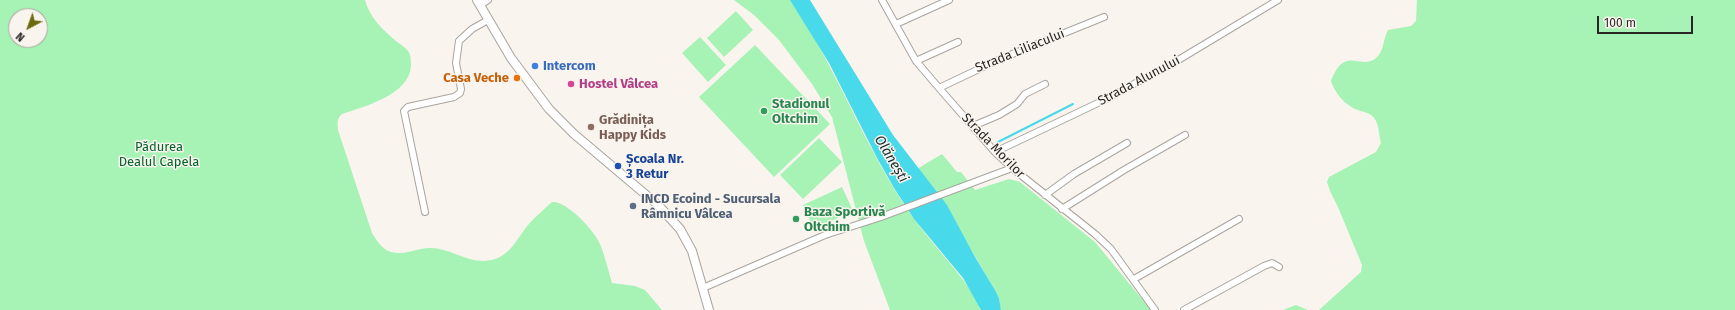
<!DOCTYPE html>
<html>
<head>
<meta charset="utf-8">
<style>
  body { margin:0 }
  #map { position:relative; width:1735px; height:310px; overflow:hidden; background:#faf4ee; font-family:"Fira Sans",sans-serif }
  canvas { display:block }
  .north { position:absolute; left:8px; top:8px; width:40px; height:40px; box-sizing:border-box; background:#faf4ee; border:1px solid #a6a29d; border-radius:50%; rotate:221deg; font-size:11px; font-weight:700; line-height:16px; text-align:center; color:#292624 }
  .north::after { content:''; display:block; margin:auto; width:14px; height:18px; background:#6a6c0c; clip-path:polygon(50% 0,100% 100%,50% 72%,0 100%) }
  .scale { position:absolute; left:1597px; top:16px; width:96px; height:18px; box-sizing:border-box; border:2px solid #292624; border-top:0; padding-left:5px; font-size:12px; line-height:14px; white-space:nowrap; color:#292624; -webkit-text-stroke:3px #faf4ee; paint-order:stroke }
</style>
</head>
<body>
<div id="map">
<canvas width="1735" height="310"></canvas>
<div class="north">N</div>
<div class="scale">100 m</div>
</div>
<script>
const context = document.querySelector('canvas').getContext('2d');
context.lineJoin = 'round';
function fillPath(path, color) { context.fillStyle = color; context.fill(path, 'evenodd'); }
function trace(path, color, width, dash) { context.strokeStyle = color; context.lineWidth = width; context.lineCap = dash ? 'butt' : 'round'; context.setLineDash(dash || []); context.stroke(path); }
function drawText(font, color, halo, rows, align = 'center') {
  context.font = font + ' "Fira Sans",sans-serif'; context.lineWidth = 3; context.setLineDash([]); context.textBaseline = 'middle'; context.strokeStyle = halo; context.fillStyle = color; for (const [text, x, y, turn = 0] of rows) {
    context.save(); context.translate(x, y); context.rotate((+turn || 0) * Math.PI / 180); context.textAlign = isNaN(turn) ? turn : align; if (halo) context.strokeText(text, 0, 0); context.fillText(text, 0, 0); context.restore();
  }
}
const green = new Path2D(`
  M 0,0 L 365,0 C 370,18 382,29 396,41 C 400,44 405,47 408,51 C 411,55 411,61 411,66 C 410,94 364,107 342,114 C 336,119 338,124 338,130 L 372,233 C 377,241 382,249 391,252 C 404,256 417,248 430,248 C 453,248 471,267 495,259 C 511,254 518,237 528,225 C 535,217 544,209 552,202 C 566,200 595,231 600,244 C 605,256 608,270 612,283 L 635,286 L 645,290 L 662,310 L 0,310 ZM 16,16 L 40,16 L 40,40 L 16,40 Z
  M 734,0 L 790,0 L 792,2 C 831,60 857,127 893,187 C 904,205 915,221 928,237 C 947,261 968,281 981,310 L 890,310 L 864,241 L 832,117 L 812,84 L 779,40 L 754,15 Z
  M 1417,0 L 1735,0 L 1735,310 L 1319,310 L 1361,272 L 1362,265 L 1338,207 L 1330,191 L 1327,182 L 1329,177 L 1376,152 L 1381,143 C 1379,136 1379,127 1376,121 C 1372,112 1362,112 1355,109 C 1343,103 1335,93 1331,81 C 1345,44 1361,71 1376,58 C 1384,52 1383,39 1388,30 L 1411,26 L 1416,21 Z
  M 736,11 L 753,30 L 724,57 L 707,38 Z
  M 700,37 L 726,65 L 708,82 L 682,53 Z
  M 755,45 L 830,124 L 774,177 L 699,97 Z
  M 819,138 L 842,162 L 803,199 L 780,175 Z
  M 942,154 L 957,172 L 961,172 L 975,190 L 1009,179 L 1020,182 L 1095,242 L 1151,310 L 1001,310 L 999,298 L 995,290 L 961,233 L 917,169 Z
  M 842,187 L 853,211 L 814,229 L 803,205 Z
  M 1296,305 L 1308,310 L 1283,310 Z`);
const water = new Path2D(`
  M 790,0 L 810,0 L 893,135 L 947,205 L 975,257 L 995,290 L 999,298 L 1001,310 L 981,310 L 963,278 L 914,219 L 894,188 L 877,158 L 829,63 Z`);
const stream = new Path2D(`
  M 998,142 L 1073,104`);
const minor = new Path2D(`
  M 882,0 L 916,61 L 939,88 L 995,152 L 1012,168 L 1095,234 L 1111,249 L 1155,310
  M 480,5 L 488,0
  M 896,24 L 949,0
  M 916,61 L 958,42
  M 939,88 L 1000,59 L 1104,17
  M 973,126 L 999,115 L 1017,104 L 1025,94 L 1045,84
  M 995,152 L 1100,102 L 1170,65 L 1278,0
  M 1045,195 L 1074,174 L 1127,143
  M 1062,209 L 1124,170 L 1185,135
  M 425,212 L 404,111 L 408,107 L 454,97 L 460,93 L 461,89 L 456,63 L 459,41 L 472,29 L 488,20
  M 1134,279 L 1239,219
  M 703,288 L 825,235 L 881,217 L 1012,168
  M 1184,310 L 1264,266 L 1272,263 L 1279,267`);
const major = new Path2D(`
  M 477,0 L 511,58 L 549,109 L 574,134 L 658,205 L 680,229 L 692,251 L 709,310`);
const markers = [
  [535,66,4,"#3f7fe0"],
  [517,78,4,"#e8710a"],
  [571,84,4,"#d1479c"],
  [764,111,4,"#2e9e5b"],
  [591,127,4,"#8d6e63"],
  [618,166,4,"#1a4fb4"],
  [633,206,4,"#5c6f8a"],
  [796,219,4,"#2e9e5b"]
];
const streetNames = [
  ["Strada Liliacului",1020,51,-22],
  ["Strada Alunului",1139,81,-28],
  ["Strada Morilor",993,146,46]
];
const shopNames = [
  ["Intercom",543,66]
];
const foodNames = [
  ["Casa Veche",509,78]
];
const hotelNames = [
  ["Hostel Vâlcea",579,84]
];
const leisureNames = [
  ["Stadionul",772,104],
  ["Oltchim",772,119],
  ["Baza Sportivă",804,212],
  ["Oltchim",804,227]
];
const educationNames = [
  ["Grădinița",599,120],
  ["Happy Kids",599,135]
];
const parkNames = [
  ["Pădurea",159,147],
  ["Dealul Capela",159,162]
];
const transitNames = [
  ["Școala Nr.",626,159],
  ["3 Retur",626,174]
];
const serviceNames = [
  ["INCD Ecoind - Sucursala",641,199],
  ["Râmnicu Vâlcea",641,214]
];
const waterNames = [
  ["Olănești",891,159,59]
];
fillPath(green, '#a7f2b5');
fillPath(water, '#48daea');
trace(stream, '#48daea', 2);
trace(minor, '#aaa49f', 8);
trace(major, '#aaa49f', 10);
trace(minor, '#fff', 6);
trace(major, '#fff', 8);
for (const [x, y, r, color] of markers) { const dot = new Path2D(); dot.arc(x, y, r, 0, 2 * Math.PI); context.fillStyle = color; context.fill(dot); trace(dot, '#faf4ee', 1.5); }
drawText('13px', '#292624', '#faf4ee', streetNames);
drawText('bold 13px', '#366cbe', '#faf4ee', shopNames, 'left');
drawText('bold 13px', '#c56008', '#faf4ee', foodNames, 'right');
drawText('bold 13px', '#b23c85', '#faf4ee', hotelNames, 'left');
drawText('bold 13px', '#27864d', '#faf4ee', leisureNames, 'left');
drawText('bold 13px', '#785e54', '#faf4ee', educationNames, 'left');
drawText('13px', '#00642a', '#faf4ee', parkNames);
drawText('bold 13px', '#164399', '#faf4ee', transitNames, 'left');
drawText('bold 13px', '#4e5e75', '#faf4ee', serviceNames, 'left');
drawText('italic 14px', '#172f32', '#faf4ee', waterNames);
</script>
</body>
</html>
